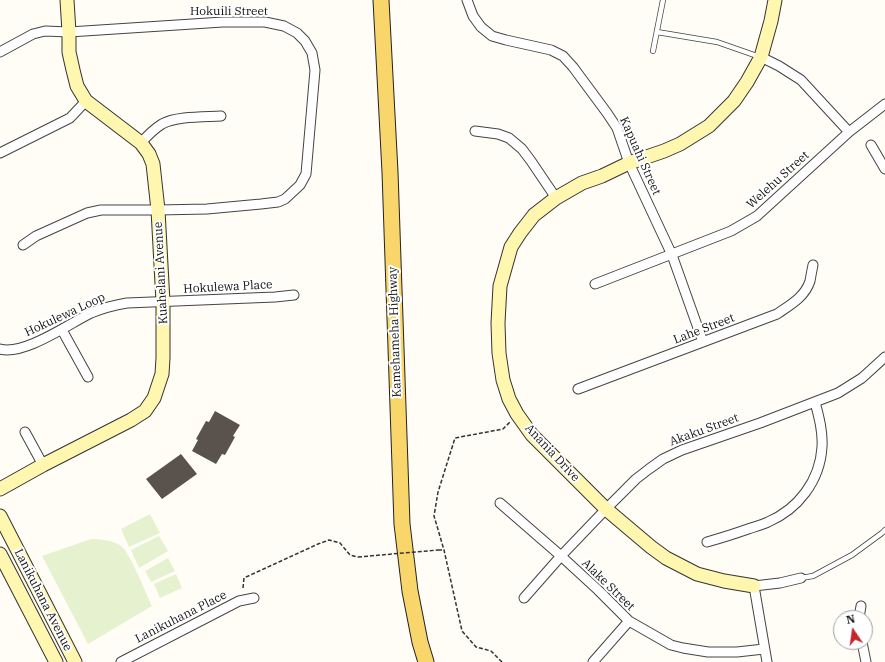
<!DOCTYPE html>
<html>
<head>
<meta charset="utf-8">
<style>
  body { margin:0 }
  #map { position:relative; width:885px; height:662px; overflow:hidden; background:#fffdf5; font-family:"IBM Plex Serif",serif }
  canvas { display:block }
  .north { position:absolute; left:833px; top:610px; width:40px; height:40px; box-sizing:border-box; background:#fff; border:1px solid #a0a0a0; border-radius:50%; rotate:347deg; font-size:11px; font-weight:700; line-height:16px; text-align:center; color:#111 }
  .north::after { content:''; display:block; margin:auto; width:14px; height:18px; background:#c4262e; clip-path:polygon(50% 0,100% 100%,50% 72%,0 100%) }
</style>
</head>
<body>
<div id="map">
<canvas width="885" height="662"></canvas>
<div class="north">N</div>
</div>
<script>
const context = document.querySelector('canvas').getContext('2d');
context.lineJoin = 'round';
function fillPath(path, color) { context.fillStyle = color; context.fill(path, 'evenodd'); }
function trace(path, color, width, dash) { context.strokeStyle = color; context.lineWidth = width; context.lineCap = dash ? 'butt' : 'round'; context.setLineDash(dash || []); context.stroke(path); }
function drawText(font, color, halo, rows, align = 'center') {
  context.font = font + ' "IBM Plex Serif",serif'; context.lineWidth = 4; context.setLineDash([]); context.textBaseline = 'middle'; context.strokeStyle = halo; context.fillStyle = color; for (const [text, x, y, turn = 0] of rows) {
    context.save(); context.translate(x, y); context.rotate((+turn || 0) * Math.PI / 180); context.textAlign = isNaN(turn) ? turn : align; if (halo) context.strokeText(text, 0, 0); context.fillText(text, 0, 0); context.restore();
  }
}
const pitch = new Path2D(`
  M 150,514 L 160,533 L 129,547 L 121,529 Z
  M 159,536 L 168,551 L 139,568 L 131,550 Z
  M 91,539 C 100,539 113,540 121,546 C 130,552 146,594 152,606 L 88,644 L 42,556 Z
  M 168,558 L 175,571 L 151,582 L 145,571 Z
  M 176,574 L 182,588 L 160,598 L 154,584 Z`);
const building = new Path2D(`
  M 215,411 L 240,425 L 233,436 L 235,437 L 225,455 L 222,454 L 216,464 L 192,451 L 198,440 L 196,439 L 206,421 L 209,422 Z
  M 181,454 L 197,474 L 162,499 L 146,479 Z`);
const path = new Path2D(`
  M 438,550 L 444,550
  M 243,588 L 244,578 L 318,544 L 329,540 L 340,543 L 350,555 L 358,557
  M 502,662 L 491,651 L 476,647 L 462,631 L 444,550 L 434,516 L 438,492 L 455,438 L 503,429 L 510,422`);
const lane = new Path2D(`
  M 657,32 L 717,42 L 760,57
  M 653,51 L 663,0
  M 801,578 L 813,576 L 852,555 L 882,533 L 885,530`);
const street = new Path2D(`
  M 467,0 L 473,16 L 481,27 L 492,36 L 506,40 L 551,50 L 563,56 L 573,67 L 607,113 L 617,128 L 629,163 L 672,255 L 703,342
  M 0,52 L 33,34 L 45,31 L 69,32 L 223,22 L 265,22 L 284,26 L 297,33 L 305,41 L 312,53 L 315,70 L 306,174 L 300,185 L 285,199 L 278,202 L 261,204 L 207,209 L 158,210 L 101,210 L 87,213 L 36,236 L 23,245
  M 761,57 L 779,66 L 801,80 L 849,132
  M 475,131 L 498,134 L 509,138 L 522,149 L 531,161 L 556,198
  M 141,143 C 147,136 154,129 162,124 C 176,116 205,117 221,116
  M 871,145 L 885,169
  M 0,153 L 70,118 L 86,101
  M 595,284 L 731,231 L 757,216 L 849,132 L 885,104
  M 62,330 L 88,377
  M 0,349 C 24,356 70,323 91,313 C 103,308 115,305 127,303 L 275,297 L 294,295
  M 578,389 L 777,314 C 790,305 805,297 810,281 C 811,275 812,270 813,265
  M 25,432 L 43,465
  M 500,503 L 561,556 L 598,590 L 629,621 L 671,645 L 683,648 L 708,652 L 737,652 L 764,649
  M 707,542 C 721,538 734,534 748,529 C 754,527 762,525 768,522 C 798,509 820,481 822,447 C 823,432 819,417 815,402
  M 524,598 L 561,556 L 606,509 L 636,479 L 649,469 L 663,459 L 682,450 L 760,423 L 838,393 L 862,378 L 885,357
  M 859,618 L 861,606
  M 862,642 L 866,662
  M 121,662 L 239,601 L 254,598
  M 593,662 L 629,621
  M 767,662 L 754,586 L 780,583 L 801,578`);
const secondary = new Path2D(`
  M 0,489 L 43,465 L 131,420 L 145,411 L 154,398 L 162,374 L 163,358 L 163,302 L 158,210 L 153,164 L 149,154 L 141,143 L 86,101 L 77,86 L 73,70 L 69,52 L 69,32 L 67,0
  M 0,516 L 75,662
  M 0,554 L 56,662
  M 754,586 L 724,581 L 697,574 L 666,558 L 651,547 L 606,509 L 532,435 L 517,414 L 509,399 L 503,380 L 499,353 L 498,323 L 500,286 L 511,247 L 520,233 L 534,215 L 556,198 L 582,183 L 602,176 L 629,163 L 664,151 L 680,144 L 709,126 L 734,101 L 747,82 L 761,57 L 771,21 L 775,0`);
const primary = new Path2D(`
  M 381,0 L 390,172 L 402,524 L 410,591 L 420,642 L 426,662`);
const pathBridge = new Path2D(`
  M 358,557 L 438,550`);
const streetNames = [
  ["Hokuili Street",229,12],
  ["Kapuahi Street",640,156,66],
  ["Welehu Street",778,180,-42],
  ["Kuahelani Avenue",161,273,-93],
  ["Hokulewa Place",228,287,-3],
  ["Hokulewa Loop",65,315,-25],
  ["Lahe Street",704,329,-21],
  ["Kamehameha Highway",395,332,-92],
  ["Akaku Street",704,430,-20],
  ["Anania Drive",552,453,47],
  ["Alake Street",608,585,44],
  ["Lanikuhana Avenue",43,600,63],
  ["Lanikuhana Place",181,617,-27]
];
fillPath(pitch, '#e6f2cf');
fillPath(building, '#5a524d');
trace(lane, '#444', 6);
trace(street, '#444', 11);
trace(secondary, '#333', 15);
trace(primary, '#222', 17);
trace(path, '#333', 1.5, [4, 2]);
trace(lane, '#fff', 4.5);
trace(street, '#fff', 9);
trace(secondary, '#fff6b0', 13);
trace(primary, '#f9d66b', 15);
trace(pathBridge, '#333', 1.5, [4, 2]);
drawText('12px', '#111', '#fff', streetNames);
</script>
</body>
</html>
